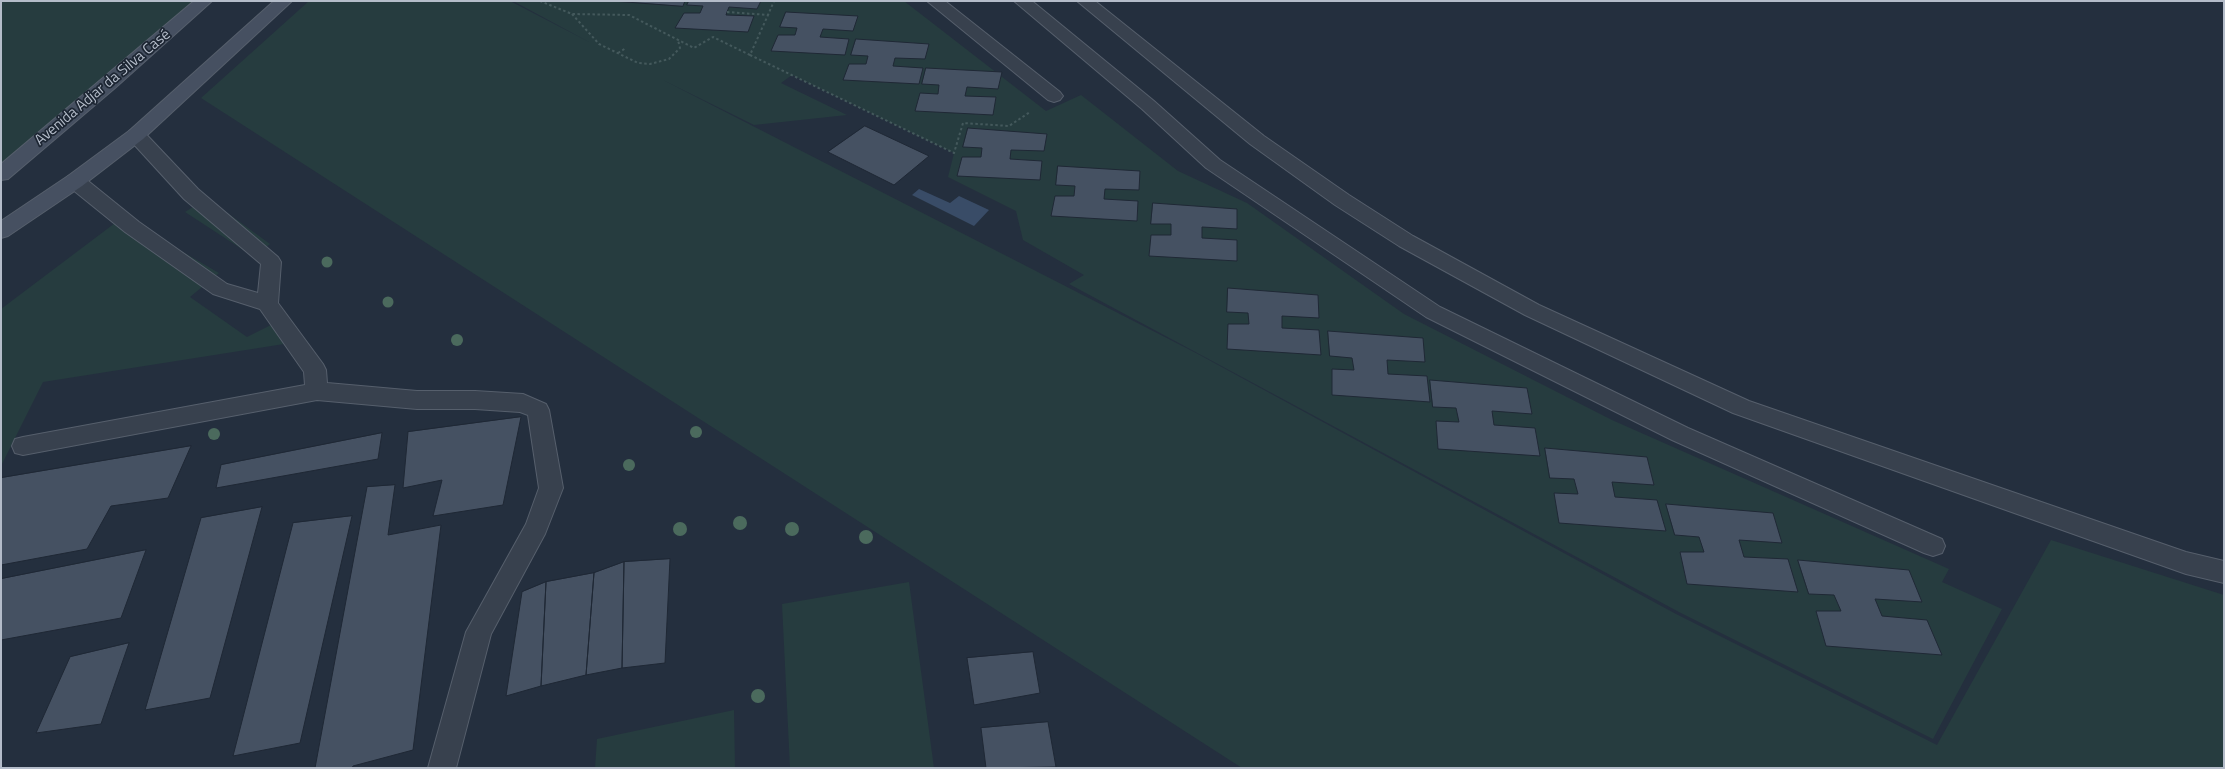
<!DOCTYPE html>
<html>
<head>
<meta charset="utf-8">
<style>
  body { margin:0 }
  #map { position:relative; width:2225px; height:769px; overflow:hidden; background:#242f3e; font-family:"Titillium Web",sans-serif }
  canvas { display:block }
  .frame { position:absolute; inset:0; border:2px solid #b4bcc9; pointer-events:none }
</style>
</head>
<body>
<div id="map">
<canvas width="2225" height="769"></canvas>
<div class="frame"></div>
</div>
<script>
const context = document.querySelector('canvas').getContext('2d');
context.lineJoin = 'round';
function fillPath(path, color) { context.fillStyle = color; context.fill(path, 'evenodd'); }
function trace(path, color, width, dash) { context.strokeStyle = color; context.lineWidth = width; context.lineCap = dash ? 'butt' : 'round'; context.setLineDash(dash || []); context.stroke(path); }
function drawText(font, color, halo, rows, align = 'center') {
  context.font = font + ' "Titillium Web",sans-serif'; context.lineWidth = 3.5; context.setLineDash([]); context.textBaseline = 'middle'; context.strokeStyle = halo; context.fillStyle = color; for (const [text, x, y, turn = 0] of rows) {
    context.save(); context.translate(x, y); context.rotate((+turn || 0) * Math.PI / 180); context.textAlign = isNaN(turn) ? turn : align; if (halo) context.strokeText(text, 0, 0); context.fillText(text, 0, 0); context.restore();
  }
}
const green = new Path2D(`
  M 1,1 L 202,1 L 1,178 Z
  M 309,1 L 510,1 L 591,43 L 513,1 L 904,1 L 1046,111 L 1081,95 L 1178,171 L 1247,203 L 1404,314 L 1612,420 L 1949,569 L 1942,582 L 2002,609 L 1933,739 L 1679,612 L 1069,284 L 1084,275 L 1023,240 L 1016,211 L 948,177 L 954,153 L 792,75 L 781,83 L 847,115 L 754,125 L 663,80 L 1196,353 L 1676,614 L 1937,745 L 2051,540 L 2224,595 L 2224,768 L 1242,768 L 201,98 Z
  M 207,198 L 270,244 L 254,257 L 185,212 Z
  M 123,217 L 219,273 L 190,297 L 247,337 L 281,320 L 303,341 L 43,382 L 1,466 L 1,309 Z
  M 909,582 L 934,768 L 790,768 L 782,604 Z
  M 734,710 L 735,768 L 595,768 L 597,739 Z`);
const water = new Path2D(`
  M 919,189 L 950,203 L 959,196 L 989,210 L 974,226 L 912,195 Z`);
const building = new Path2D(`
  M 613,1 L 685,1 L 683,6 Z
  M 689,1 L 761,1 L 757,9 L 729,7 L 727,12 L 726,15 L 754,16 L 748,32 L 675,28 L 684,13 L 700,13 L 703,6 L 687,5 Z
  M 786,12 L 858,16 L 853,31 L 823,29 L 820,37 L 849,39 L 845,55 L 771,51 L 778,35 L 795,35 L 797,28 L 780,27 Z
  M 856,39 L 929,44 L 925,59 L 895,58 L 893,66 L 923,68 L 919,84 L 843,80 L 849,64 L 866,64 L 868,56 L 851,55 Z
  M 926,68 L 1002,72 L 998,89 L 967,87 L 965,96 L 996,97 L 993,115 L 915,111 L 920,93 L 938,94 L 939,85 L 922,84 Z
  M 865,126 L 929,156 L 894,185 L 828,152 Z
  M 968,128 L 1047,134 L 1044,151 L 1011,150 L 1010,159 L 1042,161 L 1040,180 L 957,176 L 962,157 L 981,157 L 982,148 L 963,147 Z
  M 1058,166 L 1140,171 L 1139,190 L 1105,189 L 1104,199 L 1138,201 L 1137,221 L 1051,216 L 1055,196 L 1074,196 L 1075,186 L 1056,185 Z
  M 1153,203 L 1237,209 L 1237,229 L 1202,227 L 1202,238 L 1237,240 L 1237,261 L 1149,256 L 1151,235 L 1171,235 L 1171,224 L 1151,224 Z
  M 1228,288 L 1318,295 L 1319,318 L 1282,316 L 1282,328 L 1319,330 L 1321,355 L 1227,349 L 1228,324 L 1249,324 L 1248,313 L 1227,312 Z
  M 1328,331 L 1423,338 L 1425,362 L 1387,360 L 1388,374 L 1427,376 L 1430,402 L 1332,395 L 1332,369 L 1354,370 L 1352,358 L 1330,356 Z
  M 1430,380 L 1527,388 L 1532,414 L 1492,411 L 1494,425 L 1535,428 L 1540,456 L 1438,449 L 1436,421 L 1459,422 L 1456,408 L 1433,407 Z
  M 521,417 L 503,505 L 433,516 L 442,480 L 403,488 L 408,432 Z
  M 382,433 L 378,459 L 216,488 L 221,465 Z
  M 191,446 L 168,498 L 111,506 L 87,549 L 1,565 L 1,478 Z
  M 1545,448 L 1647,457 L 1654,485 L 1612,482 L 1615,497 L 1657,500 L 1666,531 L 1559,523 L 1554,493 L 1578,494 L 1574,479 L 1550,478 Z
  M 395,485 L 388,535 L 441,525 L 413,750 L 353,766 L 352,768 L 315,768 L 367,487 Z
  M 1666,504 L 1773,513 L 1782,543 L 1739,540 L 1744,557 L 1788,559 L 1798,592 L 1687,584 L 1680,552 L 1704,552 L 1699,537 L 1675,535 Z
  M 262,507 L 210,698 L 145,710 L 201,518 Z
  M 352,516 L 300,743 L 233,756 L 293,523 Z
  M 146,550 L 121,618 L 1,640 L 1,579 Z
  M 670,559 L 665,663 L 622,668 L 624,562 Z
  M 1798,560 L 1909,570 L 1922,602 L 1875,599 L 1882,616 L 1927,620 L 1942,655 L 1826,646 L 1816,611 L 1841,611 L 1834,595 L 1809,594 Z
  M 624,562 L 622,668 L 586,675 L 594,573 Z
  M 594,573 L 586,675 L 541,686 L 546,582 Z
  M 546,582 L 541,686 L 506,696 L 522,592 Z
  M 129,643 L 101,724 L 36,733 L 70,657 Z
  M 1033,652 L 1040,693 L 974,705 L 967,658 Z
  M 1048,722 L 1056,767 L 986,768 L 981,728 Z`);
const path = new Path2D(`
  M 540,1 L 572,14 L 629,15 L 694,48 L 713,37 L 750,55 L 768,15
  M 727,12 L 768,15 L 774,1
  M 572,14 L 599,44 L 638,63 L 650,64 L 669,59 L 680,48 L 678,40
  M 618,53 L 626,48
  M 750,55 L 954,153 L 963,123 L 1009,126 L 1030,112`);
const lane = new Path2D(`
  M 927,1 L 945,1 L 1060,92 L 1063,96 L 1060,100 L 1054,102 L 1048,100 Z
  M 1014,1 L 1032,1 L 1154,101 L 1220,160 L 1440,307 L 1688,428 L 1942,539 L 1945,546 L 1942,553 L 1933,556 L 1924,553 L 1672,440 L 1426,317 L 1206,168 L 1142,109 Z
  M 136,129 L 143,131 L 198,189 L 278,257 L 281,262 L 278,303 L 323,364 L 326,370 L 327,383 L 417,391 L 475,391 L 523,394 L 546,404 L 549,410 L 563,488 L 545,534 L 491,634 L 456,768 L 428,768 L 466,632 L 526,524 L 539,488 L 528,415 L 520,412 L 475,409 L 417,409 L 317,400 L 23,455 L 15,453 L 12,446 L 15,439 L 23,437 L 305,385 L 304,372 L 260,309 L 213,294 L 125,232 L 68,186 L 65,181 L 68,176 L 75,175 L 82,176 L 139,222 L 227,284 L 258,293 L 261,264 L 184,199 L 129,139 L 127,135 L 129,131 Z`);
const street = new Path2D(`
  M 1077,1 L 1095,1 L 1264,136 L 1349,195 L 1413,236 L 1539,305 L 1749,401 L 2186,552 L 2224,561 L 2224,583 L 2186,574 L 1733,413 L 1525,315 L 1399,246 L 1335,205 L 1250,144 Z`);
const secondary = new Path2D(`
  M 194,1 L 212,1 L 115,88 L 8,179 L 1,180 L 1,164 Z
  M 274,1 L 292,1 L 143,139 L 82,186 L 8,236 L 1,238 L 1,221 L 68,176 L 129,131 Z`);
const trees = [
  [327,262,5.5],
  [388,302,5.5],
  [457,340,6],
  [696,432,6],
  [214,434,6],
  [629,465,6],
  [740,523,7],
  [680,529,7],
  [792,529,7],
  [866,537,7],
  [758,696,7]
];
const streetNames = [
  ["Avenida Adjar da Silva Casé",103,88,-40]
];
fillPath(green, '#263c3f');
fillPath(water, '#394c67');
fillPath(building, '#455162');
trace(building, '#1f2835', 1);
trace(lane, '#565f6c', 2);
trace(street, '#565f6c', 2);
trace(secondary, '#565f6c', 2);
trace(path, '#44595c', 2, [2.5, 2.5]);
fillPath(lane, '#38414e');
fillPath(street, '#38414e');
fillPath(secondary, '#465061');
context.fillStyle = '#4b6a5d';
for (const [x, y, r] of trees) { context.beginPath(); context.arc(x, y, r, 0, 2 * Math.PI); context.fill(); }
drawText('15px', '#b4bcc9', '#1d2633', streetNames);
</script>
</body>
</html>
